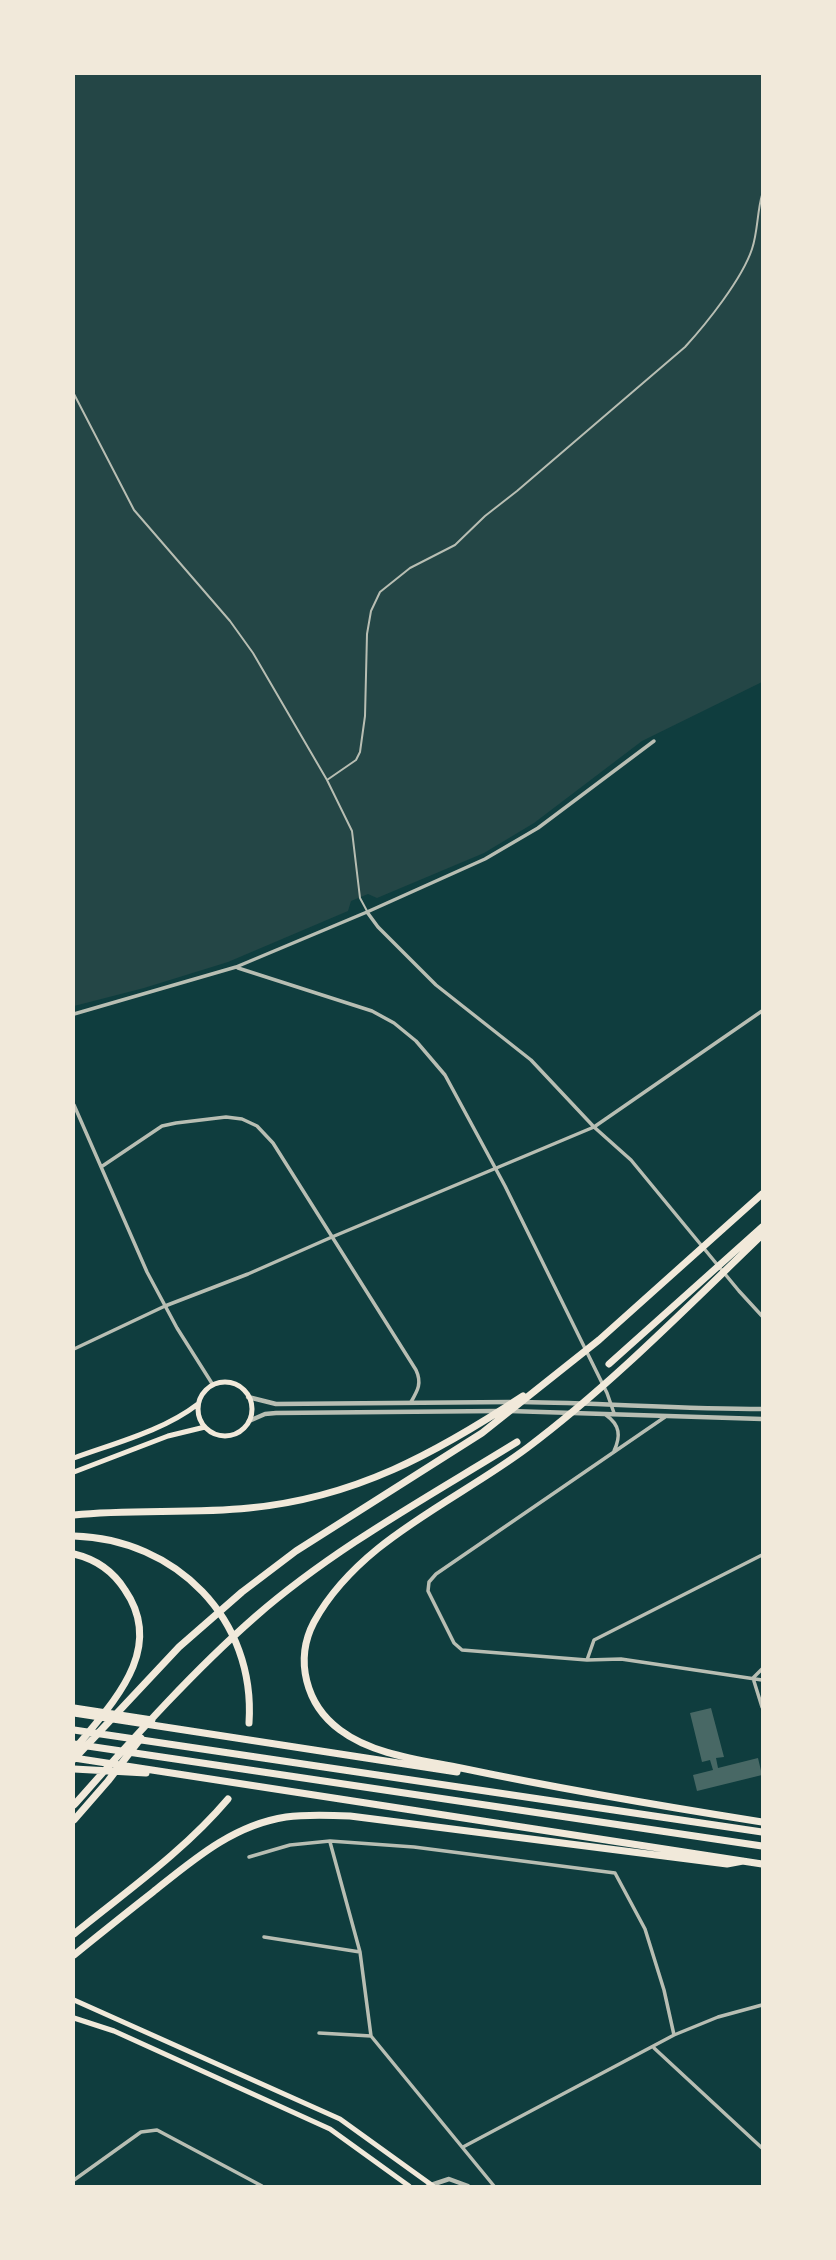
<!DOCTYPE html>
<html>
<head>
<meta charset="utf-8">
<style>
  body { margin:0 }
  #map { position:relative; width:836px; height:2260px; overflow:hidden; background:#0f3d3e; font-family:"Sofia Sans Condensed",sans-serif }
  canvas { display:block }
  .frame { position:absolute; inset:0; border:75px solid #f1e9da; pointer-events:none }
</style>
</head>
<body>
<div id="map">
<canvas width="836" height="2260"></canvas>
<div class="frame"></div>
</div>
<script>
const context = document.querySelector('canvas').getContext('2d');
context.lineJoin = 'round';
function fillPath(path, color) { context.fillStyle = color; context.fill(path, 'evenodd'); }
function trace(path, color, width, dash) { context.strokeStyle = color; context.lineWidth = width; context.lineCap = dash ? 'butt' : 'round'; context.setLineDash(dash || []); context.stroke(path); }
const green = new Path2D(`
  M 74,74 L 762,74 L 762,682 L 642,741 L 534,823 L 484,853 L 377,898 L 368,894 L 351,901 L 348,911 L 228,962 L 144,988 L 74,1006 Z`);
const building = new Path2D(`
  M 711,1708 L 724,1757 L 716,1758 L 718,1768 L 758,1758 L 762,1775 L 697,1791 L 693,1775 L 713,1770 L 710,1760 L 702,1762 L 690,1713 Z`);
const service = new Path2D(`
  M 74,394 L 134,510 L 230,621 L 253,653 L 327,780 L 352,831 L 360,898 L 367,911
  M 327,780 L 356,760 L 360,752 L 365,716 L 367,634 L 371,611 L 380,592 L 410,568 L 455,545 L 485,516 L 517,491 L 685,347 C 707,323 742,279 752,249 C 758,231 757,212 762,195`);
const minor = new Path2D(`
  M 367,912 L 378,927 L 436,985 L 531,1060 L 594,1127 L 631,1160 L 739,1291 L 762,1316
  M 238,968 L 372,1011 L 394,1023 L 416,1041 L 445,1075 L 505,1186 L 607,1393 L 614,1413
  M 74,1014 L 236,967 L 367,912 L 485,859 L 538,828 L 654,741
  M 74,1105 L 147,1272 L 177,1328 L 213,1385
  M 101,1167 L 162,1126 L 176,1123 L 226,1117 L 242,1119 L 257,1126 L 273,1143 L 416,1370 C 422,1383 418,1390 411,1402
  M 74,1349 L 165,1306 L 248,1274 L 332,1237 L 594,1127 L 762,1011
  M 606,1415 C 620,1425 621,1436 614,1451
  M 665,1417 L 436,1574 L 429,1582 L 428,1591 L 454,1643 L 462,1650 L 587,1660 L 621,1659 L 762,1680
  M 587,1660 L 594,1640 L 762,1555
  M 753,1678 L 762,1707
  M 753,1678 L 762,1669
  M 249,1857 L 290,1845 L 330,1841 L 414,1847 L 615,1873 L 645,1929 L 664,1990 L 674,2035
  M 264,1937 L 360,1952 L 330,1842
  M 360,1952 L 371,2036 L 494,2186
  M 319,2033 L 371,2036
  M 654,2048 L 762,2148
  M 463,2147 L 674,2035 L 718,2017 L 762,2005
  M 74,2180 L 141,2132 L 157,2130 L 262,2186`);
const tertiary = new Path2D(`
  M 248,1397 L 276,1404 L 510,1402
  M 522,1402 C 602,1403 682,1409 762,1409
  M 510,1411 L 762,1419
  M 249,1421 L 265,1414 L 276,1413 L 498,1411
  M 428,2186 L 449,2179 L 468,2186`);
const secondary = new Path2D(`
  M198 1409a27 27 0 1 1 54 0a27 27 0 1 1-54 0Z
  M 74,1458 C 115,1443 163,1431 198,1404
  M 74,1472 L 168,1436 L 205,1427
  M 74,2000 L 340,2119 L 433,2186
  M 74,2018 L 114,2031 L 330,2129 L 409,2186`);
const motorway = new Path2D(`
  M 762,1235 C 686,1308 612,1384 527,1448 C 455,1502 359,1540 314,1622 C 294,1660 306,1705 340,1730 C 373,1755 422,1760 461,1768 C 561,1789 661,1806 762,1822
  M 609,1364 L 762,1227
  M 74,1515 C 132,1509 191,1514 249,1508 C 355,1498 436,1453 523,1396
  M 74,1536 C 176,1539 256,1619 249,1723
  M 74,1554 C 95,1559 113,1571 125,1590 C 167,1651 110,1705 74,1750
  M 74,1708 L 152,1720
  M 74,1713 L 457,1772
  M 74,1730 L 762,1832
  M 74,1744 L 762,1846
  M 74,1758 L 762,1864
  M 74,1759 L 179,1647 L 242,1592 L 296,1551 L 482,1433 L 599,1340 L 762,1194
  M 74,1769 L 146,1773
  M 74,1805 C 132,1740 190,1674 255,1617 C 334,1548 428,1497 517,1442
  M 74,1820 L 108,1781 L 141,1738
  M 74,1934 C 127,1891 184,1851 228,1799
  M 74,1955 C 100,1934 126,1913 153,1892 C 193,1860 233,1825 286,1817 C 307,1814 329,1815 350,1816 L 727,1864 L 743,1861`);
fillPath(green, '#244646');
fillPath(building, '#486865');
trace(service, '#b8beb3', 2);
trace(minor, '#b8beb3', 3.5);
trace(tertiary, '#b8beb3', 4.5);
trace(secondary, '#f1e9da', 5);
trace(motorway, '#f1e9da', 7);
</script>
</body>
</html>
